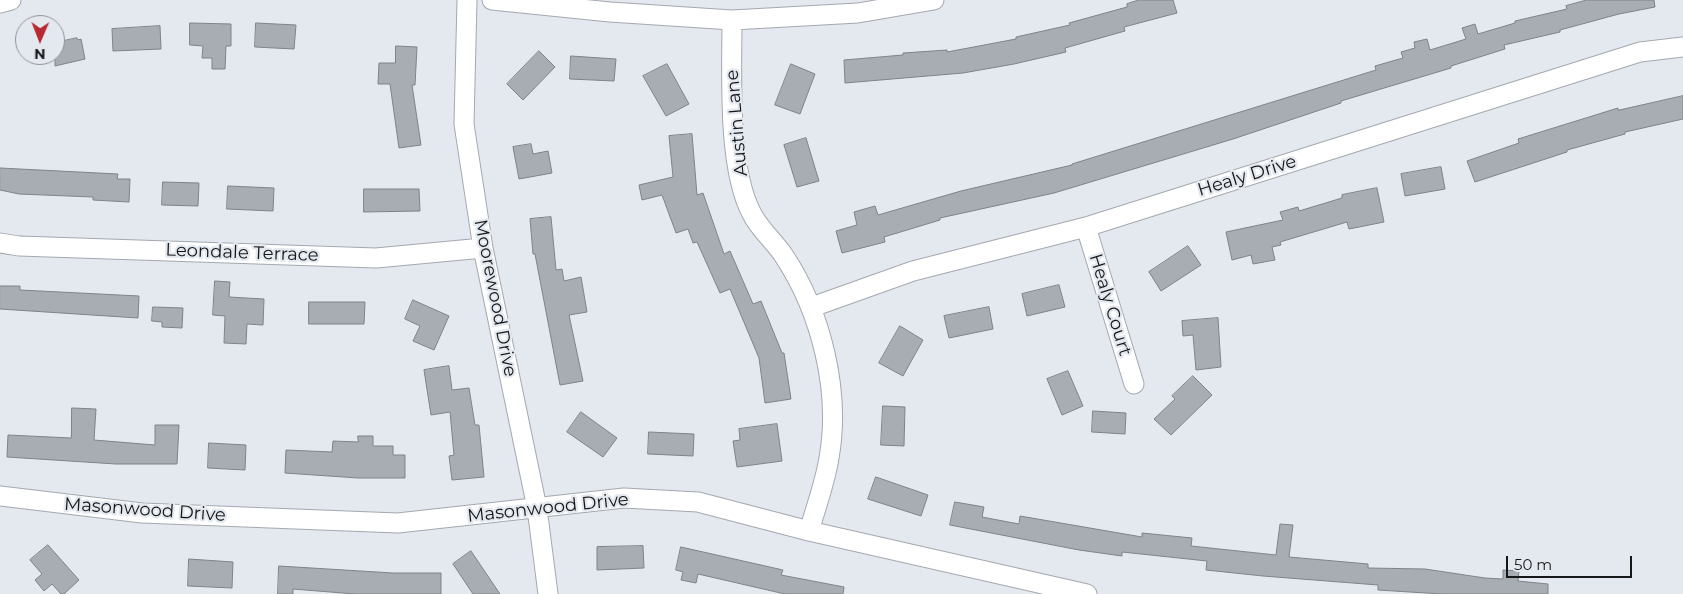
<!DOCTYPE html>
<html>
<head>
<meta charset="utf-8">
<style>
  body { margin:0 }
  #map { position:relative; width:1683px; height:594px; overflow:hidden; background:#e4e8ef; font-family:Montserrat,sans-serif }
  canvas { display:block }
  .north { position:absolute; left:15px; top:15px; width:50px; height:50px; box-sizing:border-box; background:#e4e8ef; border:1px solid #929499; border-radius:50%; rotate:181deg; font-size:14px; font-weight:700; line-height:20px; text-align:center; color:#161719 }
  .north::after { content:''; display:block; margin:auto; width:18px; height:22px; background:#b92933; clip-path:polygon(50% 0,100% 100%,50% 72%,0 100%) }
  .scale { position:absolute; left:1506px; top:556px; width:126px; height:22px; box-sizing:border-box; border:2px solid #161719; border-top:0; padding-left:6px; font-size:15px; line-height:18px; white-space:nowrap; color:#161719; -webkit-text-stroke:4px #e4e8ef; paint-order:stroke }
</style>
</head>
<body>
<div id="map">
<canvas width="1683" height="594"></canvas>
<div class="north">N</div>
<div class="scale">50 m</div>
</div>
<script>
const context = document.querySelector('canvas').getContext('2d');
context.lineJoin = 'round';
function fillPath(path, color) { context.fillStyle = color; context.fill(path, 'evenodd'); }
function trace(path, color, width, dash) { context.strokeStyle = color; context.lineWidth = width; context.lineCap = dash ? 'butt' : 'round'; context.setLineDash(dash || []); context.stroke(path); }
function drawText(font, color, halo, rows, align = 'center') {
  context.font = font + ' Montserrat,sans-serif'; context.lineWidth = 4.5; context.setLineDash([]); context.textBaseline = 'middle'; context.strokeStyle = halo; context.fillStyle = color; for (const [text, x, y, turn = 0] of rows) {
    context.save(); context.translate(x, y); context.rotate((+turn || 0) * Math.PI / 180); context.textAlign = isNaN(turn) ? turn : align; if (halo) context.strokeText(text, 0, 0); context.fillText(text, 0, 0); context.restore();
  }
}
const building = new Path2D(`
  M 1139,0 L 1173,0 L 1177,13 L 1124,27 L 1125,31 L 1065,48 L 1066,52 L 1014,64 L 963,73 L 845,83 L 844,60 L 903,55 L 903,53 L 947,50 L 947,52 L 1016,39 L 1016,37 L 1070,25 L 1069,23 L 1127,7 L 1127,4 Z
  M 1587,0 L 1654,0 L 1655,7 L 1619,14 L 1560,30 L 1560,32 L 1504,45 L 1505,49 L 1451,66 L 1451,68 L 1341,101 L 1341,103 L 1233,139 L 1054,193 L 940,218 L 940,220 L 884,237 L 885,242 L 842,253 L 836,231 L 857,225 L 854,212 L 875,206 L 878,215 L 961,191 L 1072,165 L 1072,164 L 1376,70 L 1375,66 L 1403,58 L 1401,52 L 1415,48 L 1414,42 L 1427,39 L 1430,50 L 1466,39 L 1462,28 L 1475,24 L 1478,34 L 1515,23 L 1515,21 L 1567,9 L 1566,6 Z
  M 190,23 L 231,24 L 231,46 L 226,46 L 225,69 L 212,69 L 212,58 L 202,58 L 203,46 L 190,45 Z
  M 256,23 L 296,25 L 294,49 L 255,47 Z
  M 160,26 L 161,49 L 113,51 L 112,29 Z
  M 77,38 L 78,40 L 81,39 L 85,59 L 55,66 L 55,43 Z
  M 396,46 L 417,47 L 415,85 L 412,85 L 421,145 L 399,148 L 390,84 L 378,84 L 379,63 L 395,63 Z
  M 539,51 L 555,67 L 523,100 L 507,84 Z
  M 571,56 L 616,59 L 614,81 L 570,79 Z
  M 667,64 L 689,104 L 666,116 L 643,76 Z
  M 791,64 L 815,74 L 800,114 L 775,105 Z
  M 1683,96 L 1683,119 L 1625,132 L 1625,134 L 1567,150 L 1567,152 L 1475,182 L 1467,161 L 1519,143 L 1518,139 L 1618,108 L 1618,110 Z
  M 692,134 L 697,195 L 703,193 L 724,254 L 730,251 L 753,304 L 761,301 L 782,353 L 784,353 L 791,399 L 765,403 L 759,358 L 730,289 L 720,293 L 697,242 L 693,243 L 688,229 L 676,233 L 662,195 L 642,200 L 639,185 L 673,177 L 669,136 Z
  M 806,138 L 819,181 L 797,187 L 784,145 Z
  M 531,144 L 533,154 L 548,151 L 552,173 L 519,179 L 513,147 Z
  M 1441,167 L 1445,189 L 1405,196 L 1401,174 Z
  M 0,168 L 118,174 L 117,179 L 130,179 L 129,202 L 93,200 L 93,197 L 19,194 L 0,190 Z
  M 163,182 L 199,183 L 198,206 L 162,205 Z
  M 228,186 L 274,188 L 273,211 L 227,209 Z
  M 1377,188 L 1384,222 L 1349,229 L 1347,222 L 1280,242 L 1281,245 L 1272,247 L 1275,260 L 1253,264 L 1251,255 L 1232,260 L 1226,232 L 1283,220 L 1280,212 L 1298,207 L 1299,211 L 1342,198 L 1342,195 Z
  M 364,189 L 419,189 L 420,211 L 364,212 Z
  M 551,217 L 556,270 L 562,269 L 564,281 L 581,277 L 587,312 L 569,315 L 583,381 L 560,385 L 535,254 L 533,254 L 530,219 Z
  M 1188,246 L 1201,265 L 1161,291 L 1149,272 Z
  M 215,281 L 230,282 L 229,297 L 264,299 L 263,325 L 247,324 L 246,344 L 224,343 L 225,316 L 213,315 Z
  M 1059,285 L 1065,307 L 1027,316 L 1022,294 Z
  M 0,286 L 20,286 L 20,290 L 139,296 L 138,318 L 0,309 Z
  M 413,300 L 449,316 L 434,350 L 413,341 L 420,326 L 405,319 Z
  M 309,302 L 365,302 L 364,324 L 309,324 Z
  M 153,307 L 183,308 L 182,328 L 162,327 L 162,322 L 152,321 Z
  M 989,307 L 993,329 L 949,338 L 944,316 Z
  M 1218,318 L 1221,367 L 1196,370 L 1193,335 L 1183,336 L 1182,321 Z
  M 900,326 L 923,340 L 903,376 L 879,363 Z
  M 449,366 L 452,390 L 469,388 L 475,425 L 479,425 L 484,477 L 452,480 L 449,456 L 454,455 L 450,412 L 431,415 L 424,370 Z
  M 1068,371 L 1083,406 L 1062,415 L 1047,379 Z
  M 1193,376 L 1212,395 L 1171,435 L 1154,419 L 1175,399 L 1172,396 Z
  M 883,406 L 905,407 L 904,446 L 881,445 Z
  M 72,408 L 96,409 L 94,440 L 155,445 L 155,425 L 179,425 L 177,464 L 116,464 L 7,457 L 8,435 L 71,438 Z
  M 1093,411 L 1126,413 L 1125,434 L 1092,432 Z
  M 581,412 L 617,438 L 603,457 L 567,432 Z
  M 777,424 L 782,461 L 737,467 L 733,441 L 740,440 L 739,429 Z
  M 649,432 L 694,434 L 693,456 L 648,454 Z
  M 358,436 L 373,436 L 373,446 L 393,446 L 393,455 L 405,455 L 405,478 L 358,478 L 285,473 L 286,450 L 332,452 L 333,441 L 358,442 Z
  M 209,443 L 246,445 L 245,470 L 208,468 Z
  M 876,477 L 928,495 L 921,516 L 868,499 Z
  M 955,502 L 984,507 L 982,517 L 1019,524 L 1020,516 L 1142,537 L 1142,533 L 1192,538 L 1191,546 L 1276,555 L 1280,524 L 1293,525 L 1289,557 L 1368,564 L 1368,568 L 1425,569 L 1485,578 L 1503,579 L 1503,570 L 1519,571 L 1518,581 L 1548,584 L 1548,594 L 1442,594 L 1378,590 L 1378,585 L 1263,576 L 1206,570 L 1207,561 L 1122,552 L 1122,556 L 1079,550 L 950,525 Z
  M 48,545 L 79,580 L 64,594 L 61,594 L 52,584 L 44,591 L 35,580 L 42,574 L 30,560 Z
  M 643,546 L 644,568 L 597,570 L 597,547 Z
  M 681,547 L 783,570 L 781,575 L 844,587 L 843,594 L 785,594 L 698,574 L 696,583 L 681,580 L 683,572 L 676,570 Z
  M 471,551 L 500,594 L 473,594 L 453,564 Z
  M 189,559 L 233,562 L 232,588 L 188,586 Z
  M 279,566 L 393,573 L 441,573 L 441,594 L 355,594 L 293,589 L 293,594 L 278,594 Z`);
const street = new Path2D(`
  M 467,0 L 464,124 L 483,248 L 537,508 L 548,594
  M 492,0 L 610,12 L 732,20 L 858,13 L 934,0
  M 0,3 L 11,0
  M 732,20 C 732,73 727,168 752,214 C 760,230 775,242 784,256 C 821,312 841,391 829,458 C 825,483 816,507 809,531
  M 1086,227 L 1134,384
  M 0,243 L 19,246 L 376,258 L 483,248
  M 812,307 L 913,271 L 1086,227 L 1640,52 L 1683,47
  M 0,496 L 142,513 L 398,523 L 624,498 L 698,502 L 809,531 L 1087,594`);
const streetNames = [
  ["Austin Lane",737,123,-95],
  ["Healy Drive",1247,176,-17],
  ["Leondale Terrace",242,253,2],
  ["Moorewood Drive",495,298,79],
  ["Healy Court",1110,305,73],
  ["Masonwood Drive",548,508,-6],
  ["Masonwood Drive",145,510,4]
];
fillPath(building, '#a8acb3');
trace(building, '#7f8389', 1);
trace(street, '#a4a8af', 21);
trace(street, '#fff', 19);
drawText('18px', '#161719', '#e4e8ef', streetNames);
</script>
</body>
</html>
